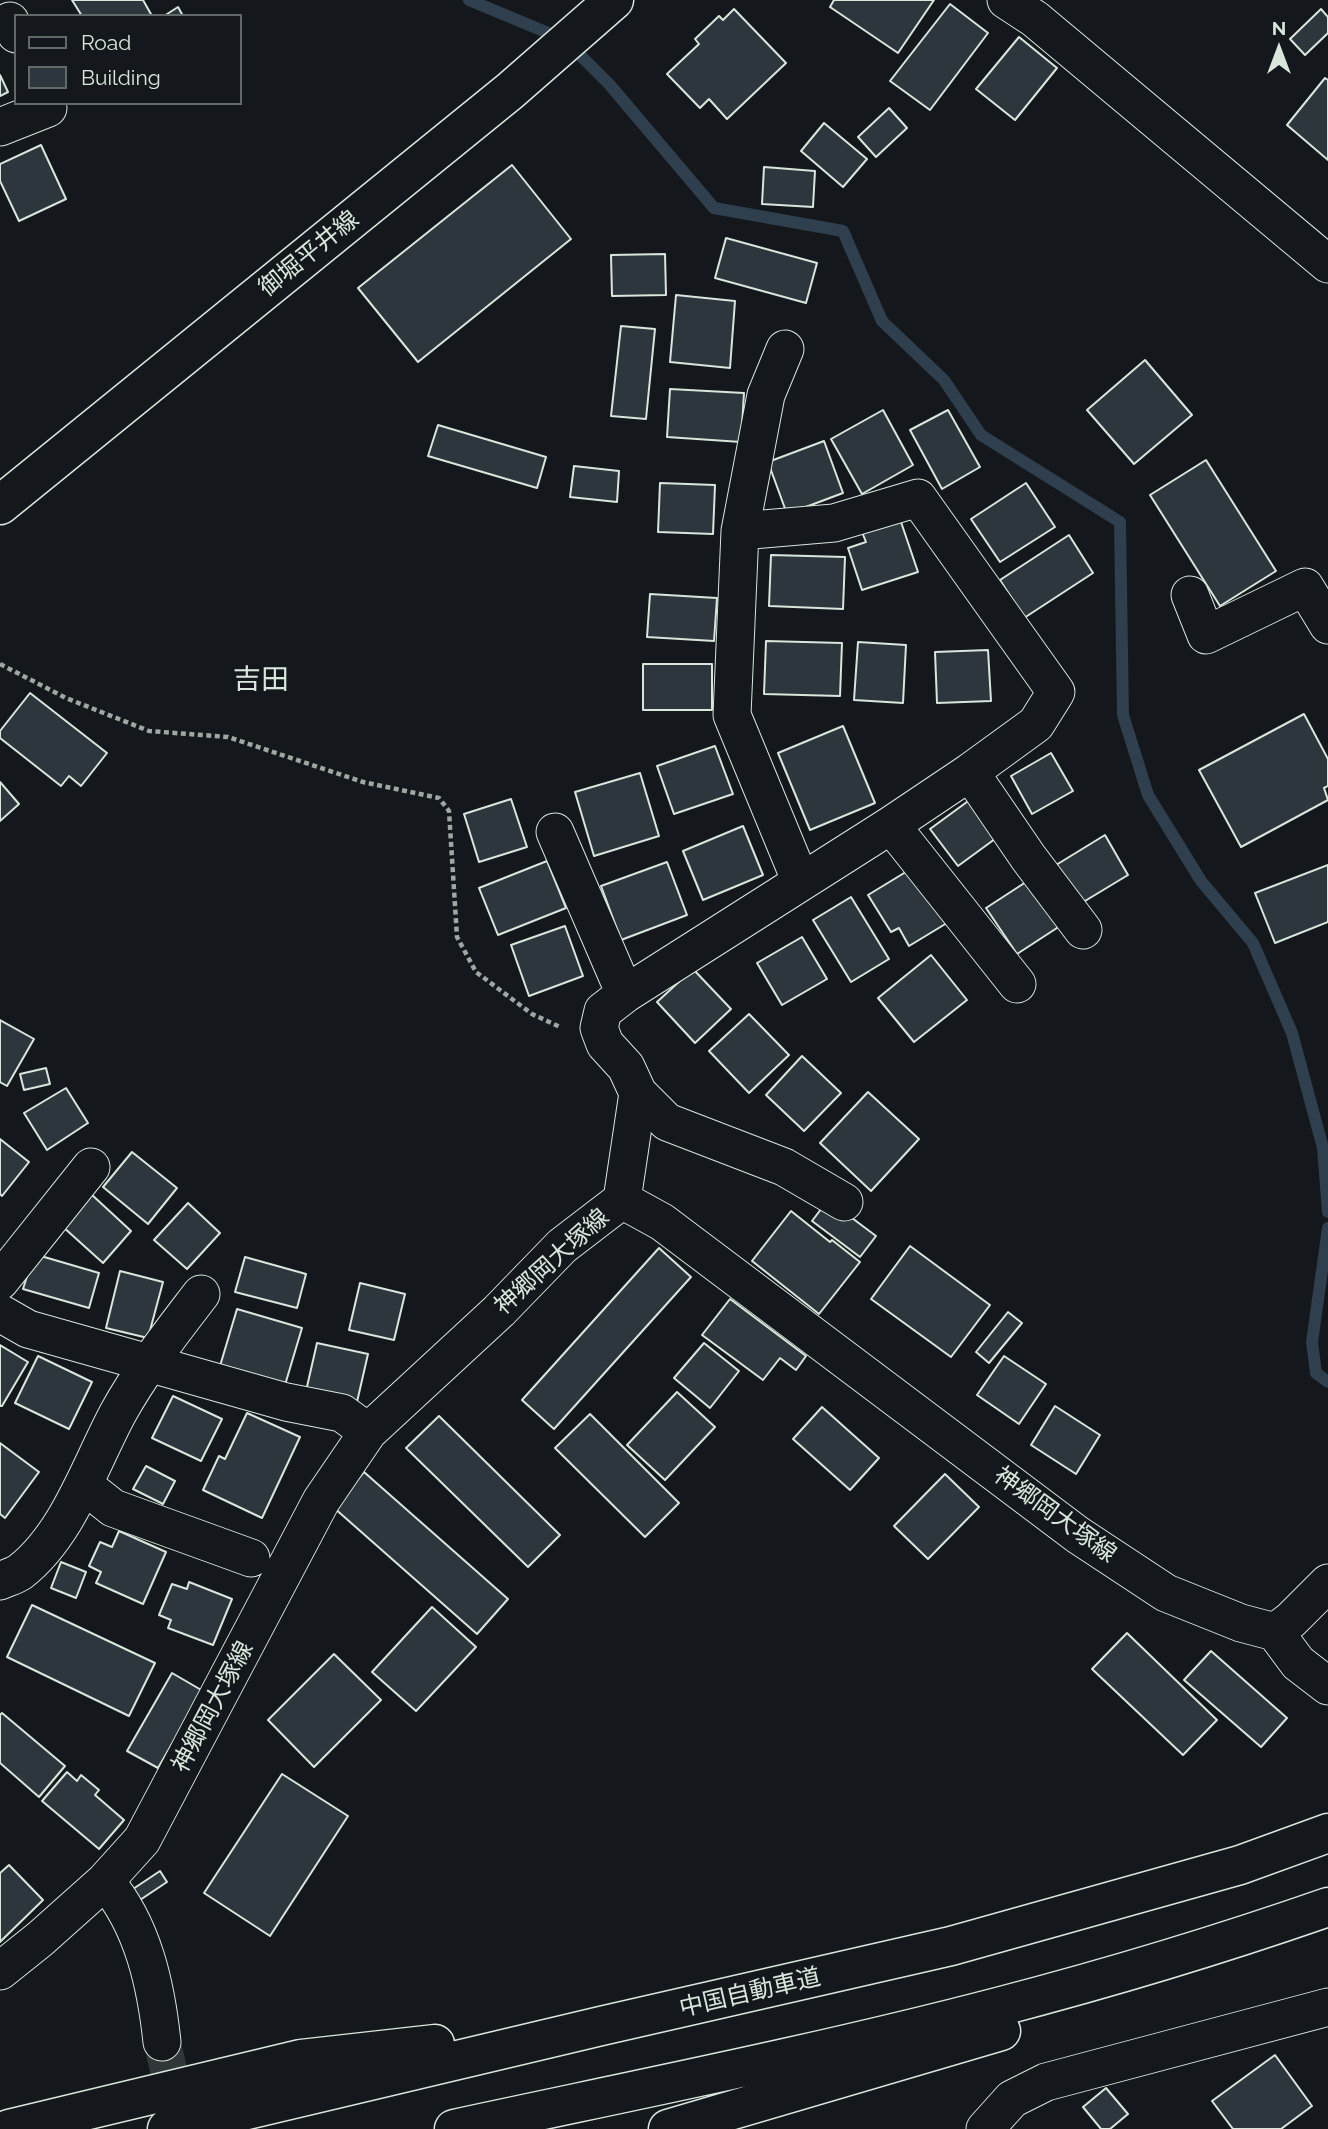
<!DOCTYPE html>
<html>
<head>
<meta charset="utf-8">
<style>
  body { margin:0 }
  #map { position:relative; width:1328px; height:2129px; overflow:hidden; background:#14181c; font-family:Raleway,sans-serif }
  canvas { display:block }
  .legend { position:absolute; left:14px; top:14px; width:228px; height:91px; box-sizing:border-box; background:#14181c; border:2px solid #626a69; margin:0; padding:9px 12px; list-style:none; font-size:21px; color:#d8e6dc }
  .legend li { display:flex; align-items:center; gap:14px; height:35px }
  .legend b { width:35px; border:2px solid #626a69 }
  .north { position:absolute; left:1244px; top:14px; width:70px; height:70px; -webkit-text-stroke:5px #14181c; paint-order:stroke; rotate:0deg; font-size:19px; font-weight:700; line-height:28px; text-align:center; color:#d8e6dc }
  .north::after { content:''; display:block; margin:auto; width:24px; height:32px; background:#d8e6dc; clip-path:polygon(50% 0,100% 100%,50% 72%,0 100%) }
</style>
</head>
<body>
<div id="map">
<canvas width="1328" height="2129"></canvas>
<ul class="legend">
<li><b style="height:9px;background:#14181c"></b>Road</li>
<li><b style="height:19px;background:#2c363c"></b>Building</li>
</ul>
<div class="north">N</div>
</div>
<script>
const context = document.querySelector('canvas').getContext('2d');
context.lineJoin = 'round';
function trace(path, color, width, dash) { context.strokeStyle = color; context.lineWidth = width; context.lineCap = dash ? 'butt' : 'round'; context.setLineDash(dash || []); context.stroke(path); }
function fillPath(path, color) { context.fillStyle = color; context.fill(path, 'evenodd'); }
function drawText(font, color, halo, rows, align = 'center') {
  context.font = font + ' Raleway,"Noto Sans JP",sans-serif'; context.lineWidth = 5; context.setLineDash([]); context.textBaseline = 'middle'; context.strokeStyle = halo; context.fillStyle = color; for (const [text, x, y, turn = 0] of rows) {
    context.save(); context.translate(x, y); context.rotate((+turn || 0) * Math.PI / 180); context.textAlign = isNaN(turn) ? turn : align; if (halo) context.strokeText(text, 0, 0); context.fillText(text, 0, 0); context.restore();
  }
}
const stream = new Path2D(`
  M 469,0 L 565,40 L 609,84 L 714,208 L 843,231 L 882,321 L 944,380 L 981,435 L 1120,522 L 1123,715 L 1148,795 L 1201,881 L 1253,943 L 1292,1033 L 1323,1148 L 1328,1212
  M 1328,1228 L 1312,1342 L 1316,1373 L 1328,1382`);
const building = new Path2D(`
  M 72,0 L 143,0 L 152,16 L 82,16 Z
  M 834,0 L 934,0 L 898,53 L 830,7 Z
  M 950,4 L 988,33 L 930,110 L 890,81 Z
  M 178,7 L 183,16 L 164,16 Z
  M 734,9 L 786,63 L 727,119 L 709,99 L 700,108 L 667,74 L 699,44 L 695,39 L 719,16 L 723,20 Z
  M 1321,9 L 1328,17 L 1328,33 L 1305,55 L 1290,39 Z
  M 1019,37 L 1057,68 L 1015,120 L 976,89 Z
  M 0,75 L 8,92 L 0,96 Z
  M 1325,78 L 1328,80 L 1328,160 L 1287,125 Z
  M 889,108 L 907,128 L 876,157 L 858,137 Z
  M 824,123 L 867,159 L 843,187 L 801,151 Z
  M 41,145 L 66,199 L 19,221 L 0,181 L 0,164 Z
  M 512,165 L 571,239 L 418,362 L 358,288 Z
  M 764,167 L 815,171 L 813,207 L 762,204 Z
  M 726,238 L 817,263 L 806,303 L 715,278 Z
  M 665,254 L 666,295 L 612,296 L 611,255 Z
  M 676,295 L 735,301 L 730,368 L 670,362 Z
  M 621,326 L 655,329 L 646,419 L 611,416 Z
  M 1145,360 L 1192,415 L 1134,464 L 1087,410 Z
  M 670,389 L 744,393 L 741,442 L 667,437 Z
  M 883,410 L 913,465 L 862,494 L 831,439 Z
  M 948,410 L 980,467 L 942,489 L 910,430 Z
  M 438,425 L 546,457 L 537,488 L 428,456 Z
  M 824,441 L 843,493 L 787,514 L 768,462 Z
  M 1206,460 L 1276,571 L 1220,606 L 1150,495 Z
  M 574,466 L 619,471 L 617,502 L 570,497 Z
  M 660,483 L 715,485 L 713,534 L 658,532 Z
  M 1026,483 L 1055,527 L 1000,562 L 971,519 Z
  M 900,519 L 918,572 L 862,590 L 848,548 L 866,542 L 862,532 Z
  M 1069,535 L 1093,573 L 1024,618 L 1000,580 Z
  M 771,555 L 845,557 L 843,609 L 769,606 Z
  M 650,594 L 717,598 L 714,641 L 647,637 Z
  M 766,641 L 842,643 L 840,696 L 764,694 Z
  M 858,642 L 906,645 L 903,703 L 854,700 Z
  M 988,650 L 991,701 L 937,703 L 935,652 Z
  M 643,664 L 712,664 L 712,710 L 643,710 Z
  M 30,693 L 107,753 L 81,786 L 69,776 L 61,786 L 0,738 L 0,731 Z
  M 1304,714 L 1328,759 L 1328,786 L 1324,788 L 1328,800 L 1241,847 L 1199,770 Z
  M 843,726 L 875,803 L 810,830 L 778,753 Z
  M 715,746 L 733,794 L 674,814 L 657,766 Z
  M 1051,753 L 1073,791 L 1032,814 L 1011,776 Z
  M 640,773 L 659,836 L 594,856 L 575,792 Z
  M 0,782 L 19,804 L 0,821 Z
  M 511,799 L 527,847 L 479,862 L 464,814 Z
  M 971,799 L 999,836 L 958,866 L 930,829 Z
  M 743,826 L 763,875 L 703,900 L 683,851 Z
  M 1105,835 L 1128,875 L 1080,904 L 1056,865 Z
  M 547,861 L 566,908 L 498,935 L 479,888 Z
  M 667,862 L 687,915 L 621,940 L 601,886 Z
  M 1328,865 L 1328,922 L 1275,943 L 1255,893 Z
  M 914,867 L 947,923 L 909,946 L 899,928 L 891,932 L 868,895 Z
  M 1029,880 L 1060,926 L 1017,954 L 986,908 Z
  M 851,897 L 889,959 L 851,982 L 813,920 Z
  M 565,926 L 583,976 L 529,996 L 511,945 Z
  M 802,937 L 827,979 L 782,1005 L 757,963 Z
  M 931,955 L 967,1000 L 914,1042 L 878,998 Z
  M 693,969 L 731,1009 L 695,1043 L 657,1002 Z
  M 749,1014 L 789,1055 L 749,1093 L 709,1051 Z
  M 0,1020 L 34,1039 L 7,1086 L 0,1082 Z
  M 802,1056 L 841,1093 L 804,1131 L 766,1095 Z
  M 46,1068 L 50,1084 L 24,1090 L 20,1074 Z
  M 66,1088 L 88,1123 L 47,1150 L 24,1113 Z
  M 868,1092 L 919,1139 L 871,1191 L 820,1143 Z
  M 0,1139 L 29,1162 L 2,1196 L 0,1194 Z
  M 132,1152 L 177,1188 L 148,1224 L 103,1187 Z
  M 91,1194 L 131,1231 L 103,1263 L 62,1226 Z
  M 828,1200 L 876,1236 L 860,1257 L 812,1221 Z
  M 188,1203 L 220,1233 L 187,1269 L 154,1240 Z
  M 791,1211 L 830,1242 L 832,1240 L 860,1262 L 819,1314 L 752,1261 Z
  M 910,1246 L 990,1305 L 951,1357 L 871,1299 Z
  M 659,1248 L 691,1277 L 554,1429 L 522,1400 Z
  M 34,1254 L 99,1273 L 89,1308 L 23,1289 Z
  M 245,1257 L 306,1274 L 297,1308 L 235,1292 Z
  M 120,1271 L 163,1282 L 148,1338 L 106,1328 Z
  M 360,1283 L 405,1294 L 394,1340 L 349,1330 Z
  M 730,1299 L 806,1356 L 796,1370 L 780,1358 L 763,1380 L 702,1335 Z
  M 237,1309 L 302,1328 L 285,1385 L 220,1366 Z
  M 1008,1312 L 1022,1323 L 989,1363 L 976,1352 Z
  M 317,1343 L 368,1354 L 357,1402 L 306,1391 Z
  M 704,1343 L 739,1371 L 710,1408 L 674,1378 Z
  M 0,1345 L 28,1362 L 2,1406 L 0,1406 Z
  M 38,1356 L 92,1382 L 69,1429 L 15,1403 Z
  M 1004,1356 L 1046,1384 L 1019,1424 L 977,1395 Z
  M 677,1392 L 715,1427 L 665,1480 L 627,1445 Z
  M 173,1396 L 222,1419 L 201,1461 L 152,1438 Z
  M 1055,1406 L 1100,1435 L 1076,1474 L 1031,1445 Z
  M 822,1407 L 879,1458 L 850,1490 L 793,1439 Z
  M 247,1413 L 300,1437 L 262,1518 L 203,1490 L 219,1456 L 225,1459 Z
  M 590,1414 L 679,1503 L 645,1537 L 555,1448 Z
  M 439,1416 L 560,1535 L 528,1567 L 406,1448 Z
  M 0,1443 L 39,1472 L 5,1518 L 0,1514 Z
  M 146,1466 L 175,1481 L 163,1504 L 133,1489 Z
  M 364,1472 L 508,1599 L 477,1634 L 333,1507 Z
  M 945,1474 L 979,1507 L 928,1559 L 894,1526 Z
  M 119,1531 L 166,1552 L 143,1604 L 96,1583 L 101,1572 L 89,1566 L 100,1542 L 112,1547 Z
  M 61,1562 L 86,1572 L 76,1598 L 51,1588 Z
  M 189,1582 L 232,1599 L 213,1645 L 168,1628 L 171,1620 L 159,1615 L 172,1584 L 187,1589 Z
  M 32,1605 L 155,1663 L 129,1716 L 7,1657 Z
  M 432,1607 L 476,1647 L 416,1711 L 372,1672 Z
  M 1127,1633 L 1217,1720 L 1183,1755 L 1092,1669 Z
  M 1211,1651 L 1287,1718 L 1261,1747 L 1184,1680 Z
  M 334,1654 L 381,1700 L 314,1767 L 268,1720 Z
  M 172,1673 L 203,1691 L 158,1768 L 127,1751 Z
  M 2,1713 L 65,1766 L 39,1797 L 0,1763 L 0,1715 Z
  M 67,1772 L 77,1781 L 81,1775 L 99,1790 L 95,1795 L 124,1820 L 99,1849 L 42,1801 Z
  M 282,1774 L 348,1816 L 270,1936 L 204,1893 Z
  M 9,1865 L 43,1900 L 0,1942 L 0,1873 Z
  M 160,1871 L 167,1882 L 140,1900 L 133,1889 Z
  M 1275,2055 L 1312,2106 L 1281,2129 L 1233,2129 L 1212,2101 Z
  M 1106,2088 L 1128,2114 L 1110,2129 L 1101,2129 L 1083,2107 Z`);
const minorTunnel = new Path2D(`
  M 162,2042 L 180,2119`);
const path = new Path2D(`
  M 0,664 L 66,698 L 149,731 L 228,737 L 363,782 L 439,798 L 449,811 L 457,937 L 476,972 L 532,1014 L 560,1027`);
const minor = new Path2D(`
  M 1006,0 L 1035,19 L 1328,264
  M 10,21 L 16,34
  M 0,127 L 48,108 L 46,103
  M 740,531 L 766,395 L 785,349
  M 1190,595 L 1206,635 L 1305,587 L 1328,625
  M 970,772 L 1028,857 L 1083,930
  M 555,832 L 625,994
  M 801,882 L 732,715 L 740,531 L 834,523 L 918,498 L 1056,692 L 1036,724 L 970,772 L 891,825
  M 638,1093 L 667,1122 L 784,1167 L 844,1202
  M 622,1200 L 662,1222 L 1078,1535 L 1166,1593 L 1241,1623 L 1275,1632 L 1291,1620 L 1328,1583
  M 622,1200 L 638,1093 L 626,1067 L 605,1044 L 599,1028 L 603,1011 L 625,994 L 891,825 L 1017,984
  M 0,1281 L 91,1167
  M 0,1313 L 28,1329 L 286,1402 L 342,1413 L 368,1432
  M 84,1485 L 113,1508 L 251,1558
  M 0,1581 C 6,1578 14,1576 20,1572 C 68,1535 90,1465 118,1413 C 141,1371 172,1332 201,1294
  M 1275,1632 L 1298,1663 L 1328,1686
  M 105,1881 C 143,1925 156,1985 162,2042
  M 0,1971 L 40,1939 L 105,1881 L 142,1840 L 321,1501 L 368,1432 L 499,1311 L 562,1246 L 622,1200
  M 985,2129 L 1012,2099 L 1046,2082 L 1328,2007`);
const tertiary = new Path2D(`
  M 0,505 L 510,91 L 614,0`);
const motorway = new Path2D(`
  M 9,2129 L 301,2059 L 435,2044
  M 167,2129 L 601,2026 L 951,1946 L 1240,1865 L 1328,1833
  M 454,2129 C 635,2090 818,2054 998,2007 C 1109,1978 1219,1945 1328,1907
  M 668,2129 L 1001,2031`);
const streetNames = [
  ["御堀平井線",309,254,-39],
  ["神郷岡大塚線",552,1262,-42],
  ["神郷岡大塚線",1055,1515,36],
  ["神郷岡大塚線",213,1707,-62],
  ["中国自動車道",750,1993,-13]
];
const quarterNames = [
  ["吉田",261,681]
];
trace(stream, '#2f3f4d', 12);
fillPath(building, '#2c363c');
trace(building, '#d8e6dc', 2);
trace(minorTunnel, '#313739', 37, [37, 18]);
trace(minor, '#d8e6dc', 39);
trace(tertiary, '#d8e6dc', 41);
trace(motorway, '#d8e6dc', 41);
trace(path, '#9da8a2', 4.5, [5, 3.5]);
trace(minor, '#14181c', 37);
trace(tertiary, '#14181c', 38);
trace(motorway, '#14181c', 38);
drawText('24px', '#d8e6dc', '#14181c', streetNames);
drawText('28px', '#d8e6dc', '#14181c', quarterNames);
</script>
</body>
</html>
